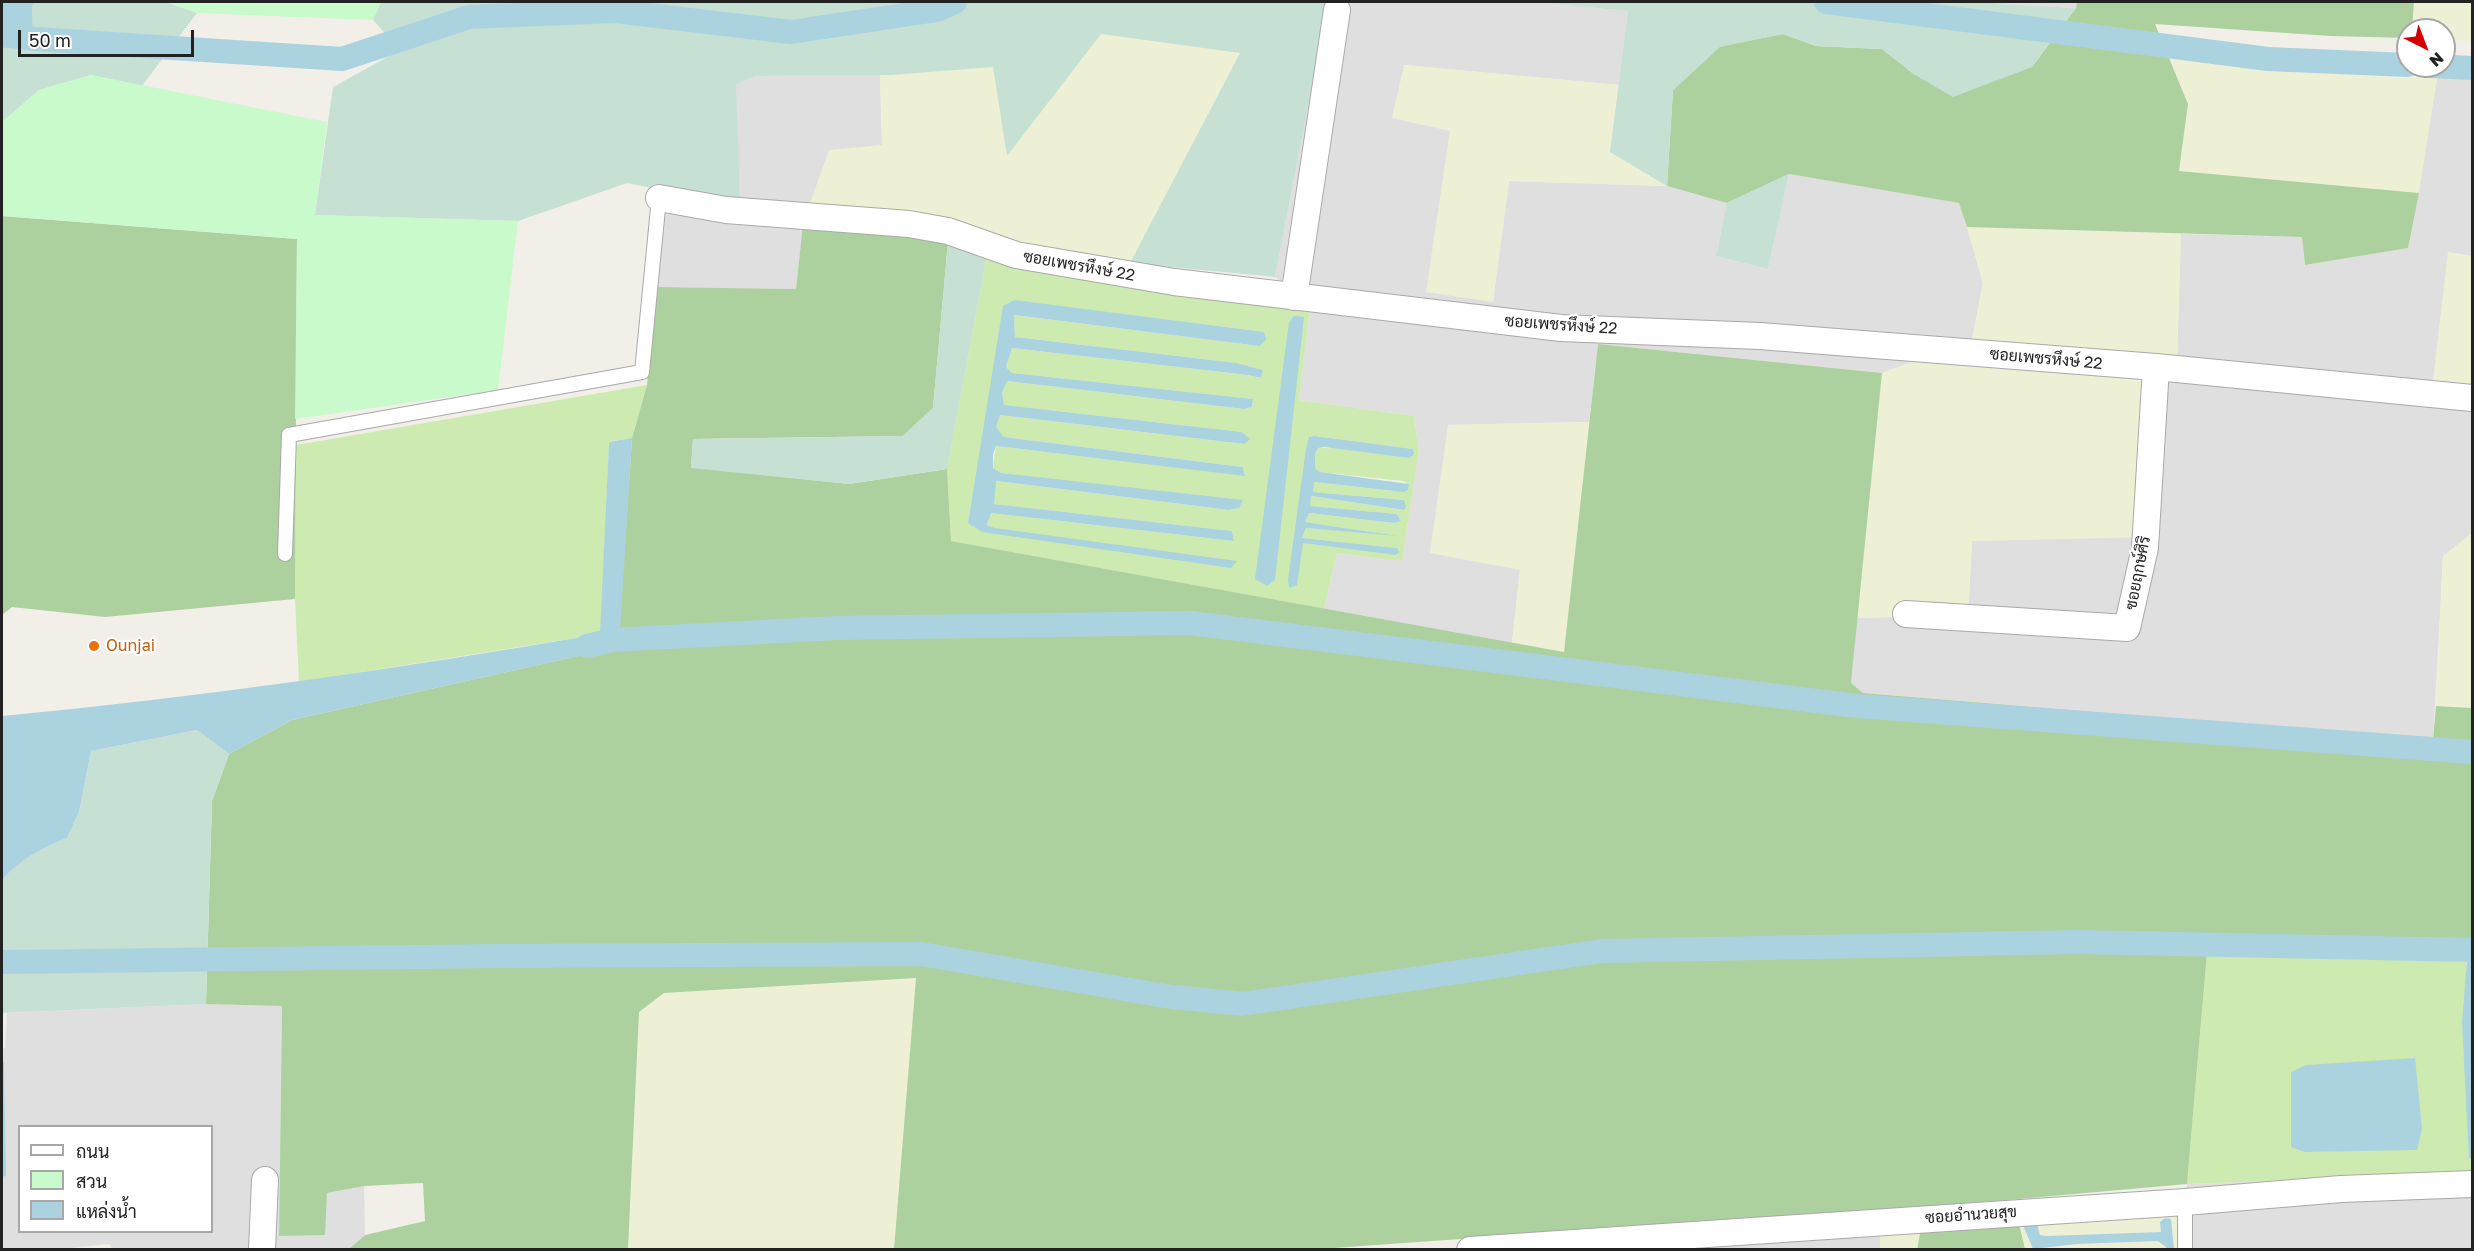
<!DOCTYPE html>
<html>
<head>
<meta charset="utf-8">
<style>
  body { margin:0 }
  #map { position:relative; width:2474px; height:1251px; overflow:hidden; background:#f2efe9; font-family:"Golos Text",Sarabun,sans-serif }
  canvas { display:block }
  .frame { position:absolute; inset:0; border:3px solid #222; pointer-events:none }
  .legend { position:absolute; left:18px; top:1125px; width:195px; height:108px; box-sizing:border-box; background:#fff; border:2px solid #a7a7a7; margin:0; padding:8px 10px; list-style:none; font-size:18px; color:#222 }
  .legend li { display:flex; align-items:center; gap:12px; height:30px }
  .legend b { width:30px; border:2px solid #a7a7a7 }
  .north { position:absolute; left:2396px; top:18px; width:60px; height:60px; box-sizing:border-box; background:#fff; border:2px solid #a7a7a7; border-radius:50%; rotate:138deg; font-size:16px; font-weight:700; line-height:24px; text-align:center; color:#222 }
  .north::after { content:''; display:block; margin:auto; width:21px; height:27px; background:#d40000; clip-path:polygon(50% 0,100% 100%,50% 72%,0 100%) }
  .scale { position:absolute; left:18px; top:30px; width:176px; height:27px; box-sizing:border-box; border:3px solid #222; border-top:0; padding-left:8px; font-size:18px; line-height:21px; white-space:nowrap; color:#222; -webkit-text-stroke:4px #fff; paint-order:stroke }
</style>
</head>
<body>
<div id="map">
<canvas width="2474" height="1251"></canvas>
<div class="frame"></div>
<ul class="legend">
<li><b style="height:8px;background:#fff"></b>ถนน</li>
<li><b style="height:16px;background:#c8facc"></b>สวน</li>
<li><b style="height:16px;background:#aad3df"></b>แหล่งน้ำ</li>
</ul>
<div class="north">N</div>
<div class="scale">50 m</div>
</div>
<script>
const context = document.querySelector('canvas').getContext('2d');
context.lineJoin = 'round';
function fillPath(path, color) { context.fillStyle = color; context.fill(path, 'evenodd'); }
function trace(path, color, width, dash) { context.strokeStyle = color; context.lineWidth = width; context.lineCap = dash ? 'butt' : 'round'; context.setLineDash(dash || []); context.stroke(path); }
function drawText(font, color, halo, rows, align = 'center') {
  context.font = font + ' "Golos Text",Sarabun,sans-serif'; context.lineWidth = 4.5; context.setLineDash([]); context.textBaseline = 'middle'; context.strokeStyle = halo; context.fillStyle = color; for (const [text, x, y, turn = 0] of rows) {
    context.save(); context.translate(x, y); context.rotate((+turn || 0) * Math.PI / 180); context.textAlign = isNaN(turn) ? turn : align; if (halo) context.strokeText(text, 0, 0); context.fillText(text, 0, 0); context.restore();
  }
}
const residential = new Path2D(`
  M 1328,2 L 1532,2 L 1628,11 L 1619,85 L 1404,65 L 1450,131 L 1493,301 L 1509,181 L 1667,186 L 1727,203 L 1716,256 L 1768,269 L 1789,174 L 1960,203 L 1983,283 L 1972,340 L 1882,373 L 1598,344 L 1589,422 L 1448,425 L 1520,570 L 1512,643 L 1324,609 L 1337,553 L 1402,560 L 1419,451 L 1414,416 L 1299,400 L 1310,307 L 1275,277 Z
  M 1998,2 L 2077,2 L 2076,8 L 1999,4 Z
  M 880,75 L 882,145 L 803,223 L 796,289 L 657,287 L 661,190 L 740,198 L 735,83 L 756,76 Z
  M 2437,78 L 2472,78 L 2472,256 L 2448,252 L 2472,390 L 2472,533 L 2443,557 L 2433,740 L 1863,693 L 1851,683 L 1857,618 L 1968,615 L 1972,541 L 2153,536 L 2163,379 L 2177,358 L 2181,234 L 2302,237 L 2305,265 L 2407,248 Z
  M 206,1004 L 282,1005 L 279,1236 L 327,1193 L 364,1186 L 365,1235 L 349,1250 L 111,1250 L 110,1244 L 60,1249 L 2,1249 L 2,1177 L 5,1176 L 4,1062 L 2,1063 L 2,1049 L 5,1048 L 7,1013 ZM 20,1126 L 212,1126 L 212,1232 L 20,1232 Z
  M 2472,1173 L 2472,1249 L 2184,1250 L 2187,1184 Z
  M 1880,1231 L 1880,1249 L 1644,1250 Z`);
const farmland = new Path2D(`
  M 2414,2 L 2472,2 L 2472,41 L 2444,40 L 2444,30 L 2412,30 Z
  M 1100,34 L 1241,53 L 1130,263 L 987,255 L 803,223 L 829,150 L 882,145 L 880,75 L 994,67 L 1007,156 Z
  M 2167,51 L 2393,78 L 2437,78 L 2419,193 L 2179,171 L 2188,104 Z
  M 1404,65 L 1619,85 L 1610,152 L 1667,186 L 1509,181 L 1493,302 L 1426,292 L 1450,131 L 1392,118 Z
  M 1967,227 L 2181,234 L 2177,359 L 1972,340 L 1983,283 Z
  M 2448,252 L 2472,256 L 2472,392 L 2432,389 Z
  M 1918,360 L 2163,379 L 2153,537 L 1972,541 L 1968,615 L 1857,618 L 1882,373 Z
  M 1589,422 L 1564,653 L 1512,643 L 1520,570 L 1430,553 L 1448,425 Z
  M 2472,533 L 2472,708 L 2436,706 L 2443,556 Z
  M 917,978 L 894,1249 L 628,1250 L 639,1012 L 663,993 Z
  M 2186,1205 L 2184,1249 L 2174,1249 L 2171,1219 L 2161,1232 L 2046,1236 L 2023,1224 L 2033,1249 L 2077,1244 L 2158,1241 L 2166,1247 L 2166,1250 L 2025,1249 L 2020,1228 L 2007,1220 Z
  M 1880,1231 L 1920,1234 L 1917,1249 L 1880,1249 Z`);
const grass = new Path2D(`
  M 987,255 L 1310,307 L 1299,400 L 1414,416 L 1419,451 L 1402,561 L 1337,553 L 1324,609 L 951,541 L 947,469 ZM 1014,300 L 1259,346 L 1014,315 L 1015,337 L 1237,363 L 1263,370 L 1260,378 L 1248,375 L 1012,348 L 1006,367 L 1012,373 L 1252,399 L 1253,406 L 1244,409 L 1007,381 L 1002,393 L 1003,405 L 1242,432 L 1249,439 L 1243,444 L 1000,415 L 995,427 L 1004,437 L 1243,467 L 1245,475 L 996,446 L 993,468 L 1001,473 L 1239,508 L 1229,510 L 995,481 L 993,504 L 1232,531 L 1234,541 L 991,513 L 987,525 L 995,528 L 968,523 L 1004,306 ZM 1314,436 L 1413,449 L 1318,448 L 1315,454 L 1315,468 L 1320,472 L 1403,481 L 1409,484 L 1408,490 L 1393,491 L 1313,482 L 1312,492 L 1404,500 L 1403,510 L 1311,496 L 1309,506 L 1397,514 L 1401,521 L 1394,523 L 1309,513 L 1305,522 L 1383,534 L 1306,528 L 1302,538 L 1397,548 L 1399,552 L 1308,542 L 1303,543 L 1300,551 L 1309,437 Z
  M 647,385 L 632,438 L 609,442 L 601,634 L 299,682 L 295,599 L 296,445 Z
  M 2472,949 L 2472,958 L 2466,960 L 2469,1159 L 2472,1158 L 2472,1173 L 2187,1184 L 2207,953 Z`);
const forest = new Path2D(`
  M 2077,2 L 2414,2 L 2412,30 L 2408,30 L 2408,38 L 2330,36 L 2155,24 L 2188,104 L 2179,171 L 2419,193 L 2408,248 L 2305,265 L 2302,237 L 1967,227 L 1959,203 L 1789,174 L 1727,203 L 1667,186 L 1673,90 L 1720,46 L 1783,34 L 1816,46 L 1882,49 L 1915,75 L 2032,67 L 2076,8 Z
  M 2,216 L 297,239 L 295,599 L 105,617 L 12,607 L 2,615 Z
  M 803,223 L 948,242 L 933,408 L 903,436 L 693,439 L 691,467 L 849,484 L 947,469 L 951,541 L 1564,652 L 1598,344 L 1882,373 L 1851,683 L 1863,693 L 2433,740 L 2436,706 L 2472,708 L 2472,949 L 2207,953 L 2187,1184 L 1996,1201 L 1320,1249 L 894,1249 L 916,978 L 664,993 L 639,1012 L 628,1249 L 349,1249 L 365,1235 L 425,1221 L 423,1183 L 364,1186 L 327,1193 L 325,1235 L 279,1236 L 282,1006 L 206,1004 L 212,801 L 229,754 L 292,720 L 618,647 L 632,438 L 647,385 L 657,287 L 796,289 Z
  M 2007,1220 L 2020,1228 L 2025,1249 L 1917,1250 L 1920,1234 L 1932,1224 Z`);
const wetland = new Path2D(`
  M 36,2 L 166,2 L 197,13 L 142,86 L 91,75 L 39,90 L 2,122 L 2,49 L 33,31 L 32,6 Z
  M 381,2 L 787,2 L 788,3 L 797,2 L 1328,2 L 1275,277 L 1130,263 L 1240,53 L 1101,34 L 1007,156 L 993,67 L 891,75 L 756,76 L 736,84 L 740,198 L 687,195 L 627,183 L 518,221 L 315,215 L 333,87 L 400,50 L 373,20 Z
  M 1532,2 L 1998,2 L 1999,4 L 2076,8 L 2032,67 L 1953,97 L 1915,75 L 1882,49 L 1816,46 L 1783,34 L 1720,47 L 1673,90 L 1667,186 L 1610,152 L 1628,11 Z
  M 1789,174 L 1768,269 L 1716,256 L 1727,203 Z
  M 948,242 L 987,255 L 947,469 L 849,484 L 691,468 L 693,439 L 903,436 L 933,408 Z
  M 197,730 L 229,754 L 212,801 L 206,1004 L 2,1013 L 2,880 C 20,860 41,848 67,838 L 79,812 L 91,751 Z`);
const park = new Path2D(`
  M 166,2 L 381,2 L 373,20 L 197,13 Z
  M 91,75 L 327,122 L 315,215 L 518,221 L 498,390 L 295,419 L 297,239 L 2,216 L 2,122 L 39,90 Z`);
const water = new Path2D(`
  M 2,2 L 36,2 L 32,6 L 33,31 L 2,49 Z
  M 1014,300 L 1264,332 L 1266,340 L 1259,346 L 1014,315 L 1015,337 L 1237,363 L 1263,370 L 1261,378 L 1248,375 L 1012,348 L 1006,367 L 1012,373 L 1253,399 L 1252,407 L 1244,409 L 1007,381 L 1002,393 L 1004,405 L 1242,432 L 1250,439 L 1244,444 L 1000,415 L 996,427 L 1004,437 L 1243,467 L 1245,476 L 996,446 L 993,454 L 993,468 L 1001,473 L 1243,500 L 1239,508 L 1229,510 L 996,481 L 994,504 L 1232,531 L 1234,541 L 991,513 L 987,525 L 995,528 L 1237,561 L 1231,568 L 982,532 L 968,523 L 1003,306 Z
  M 1294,316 L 1304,317 L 1275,580 L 1267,586 L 1255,579 L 1289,322 Z
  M 1314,436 L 1413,449 L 1414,454 L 1410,458 L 1324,447 L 1318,448 L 1315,454 L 1315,468 L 1320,472 L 1409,484 L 1408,490 L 1403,492 L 1314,482 L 1313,492 L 1404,500 L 1406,506 L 1404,510 L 1311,496 L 1310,506 L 1397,514 L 1401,521 L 1394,523 L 1309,513 L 1305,522 L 1398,536 L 1306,528 L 1302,538 L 1397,548 L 1399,552 L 1396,555 L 1303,543 L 1297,585 L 1289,588 L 1288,579 L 1306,449 L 1309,437 Z
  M 632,438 L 619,647 L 292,720 L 229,754 L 197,730 L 91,751 L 79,812 L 67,838 C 41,848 20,860 2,880 L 2,716 C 202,697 402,668 600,634 L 609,442 Z
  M 2472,958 L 2472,1158 L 2469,1159 L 2462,1022 L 2467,960 Z
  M 2415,1058 L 2422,1129 L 2417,1150 L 2305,1152 L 2291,1147 L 2291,1072 L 2306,1065 Z
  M 4,1062 L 6,1176 L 2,1177 L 2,1063 Z
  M 2165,1218 L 2171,1219 L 2174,1249 L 2166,1249 L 2166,1247 L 2158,1241 L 2077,1244 L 2033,1249 L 2022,1223 L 2037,1224 L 2040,1235 L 2046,1236 L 2161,1232 L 2160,1222 Z`);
const canal = new Path2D(`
  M 1826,2 L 2268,59 L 2408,65
  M 2,35 L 35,39 L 342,59 L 469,17 L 615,11 L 791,32 L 937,10 L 955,2
  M 2431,66 L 2472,68
  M 587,646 L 612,640 L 836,628 L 1190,623 L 1857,706 L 2472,752
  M 2,962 L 499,956 L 921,954 L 1165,996 L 1242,1004 L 1602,951 L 2077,942 L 2472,950`);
const service = new Path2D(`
  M 285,554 L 289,435 L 642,372 L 659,198
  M 2185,1202 L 2185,1250`);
const minor = new Path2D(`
  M 659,198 L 726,210 L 909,224 L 948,231 L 1016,255 L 1174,282 L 1561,328 L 1760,336 L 2156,367 L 2472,398
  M 1294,297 L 1337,10
  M 1906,614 L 2127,628 L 2145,548 L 2156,367
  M 262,1250 L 265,1180
  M 1470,1250 L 2185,1202 L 2341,1189 L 2472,1184`);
const markers = [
  [94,646,6,"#e8710a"]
];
const streetNames = [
  ["ซอยเพชรหึงษ์ 22",1079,266,10],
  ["ซอยเพชรหึงษ์ 22",1561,325,4],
  ["ซอยเพชรหึงษ์ 22",2046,359,5],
  ["ซอยฤกษ์ศิริ",2138,573,-79],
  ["ซอยอำนวยสุข",1971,1215,-4]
];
const foodNames = [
  ["Ounjai",106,646]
];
fillPath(residential, '#e0dfdf');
fillPath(farmland, '#eef0d5');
fillPath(grass, '#cdebb0');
fillPath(forest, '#add19e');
fillPath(wetland, '#c6e0d4');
fillPath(park, '#c8facc');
fillPath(water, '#aad3df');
trace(canal, '#aad3df', 24);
trace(service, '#a9a9a9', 16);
trace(minor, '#a9a9a9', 28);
trace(service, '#fff', 14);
trace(minor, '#fff', 26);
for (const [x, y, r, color] of markers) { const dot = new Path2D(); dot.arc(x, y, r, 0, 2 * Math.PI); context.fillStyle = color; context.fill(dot); trace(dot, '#fff', 2); }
drawText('16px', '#222', '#fff', streetNames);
drawText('16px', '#c56008', '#fff', foodNames, 'left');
</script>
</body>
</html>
